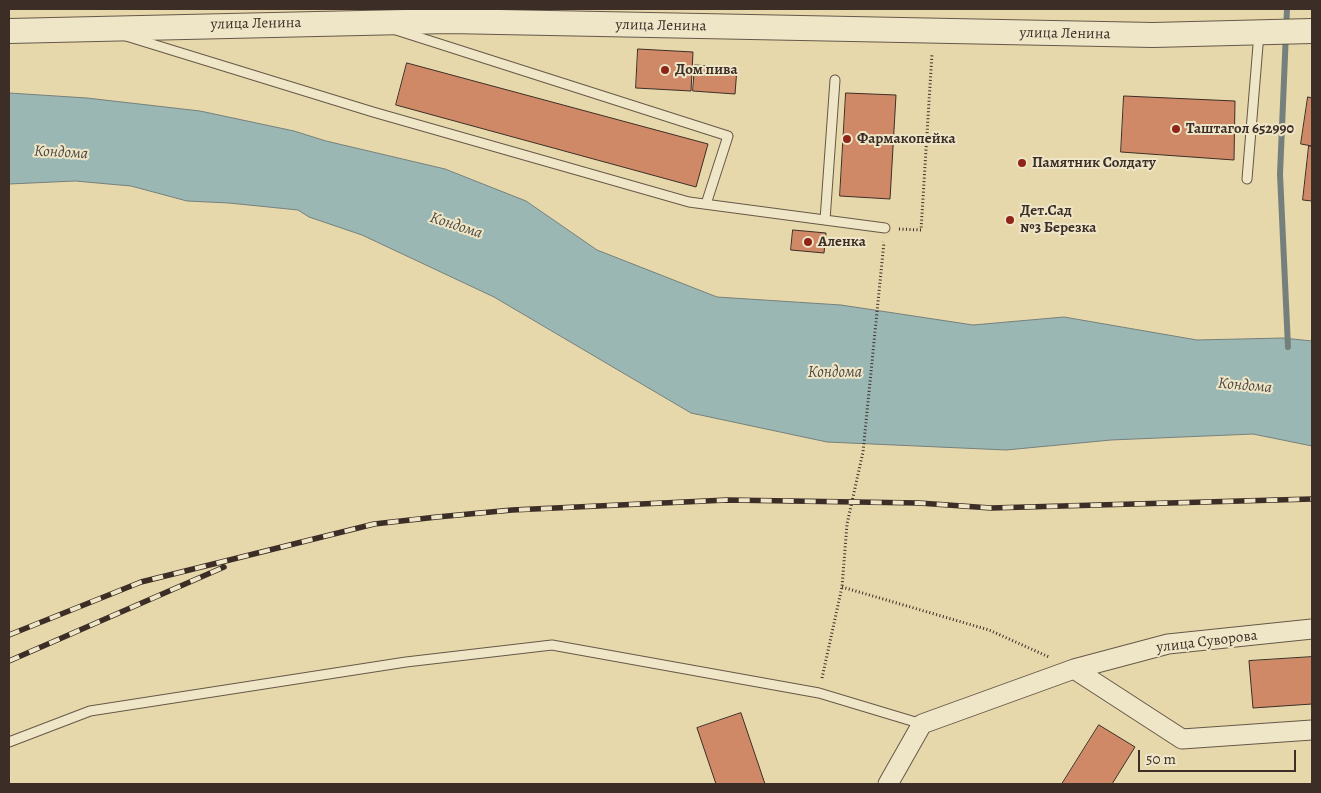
<!DOCTYPE html>
<html>
<head>
<meta charset="utf-8">
<style>
  body { margin:0 }
  #map { position:relative; width:1321px; height:793px; overflow:hidden; background:#e6d8aa; font-family:Alegreya,serif }
  canvas { display:block }
  .frame { position:absolute; inset:0; border:10px solid #3c2e27; pointer-events:none }
  .scale { position:absolute; left:1138px; top:750px; width:158px; height:22px; box-sizing:border-box; border:2px solid #3c2e27; border-top:0; padding-left:6px; font-size:15px; line-height:18px; white-space:nowrap; color:#3c2e27; -webkit-text-stroke:4px #efe6c8; paint-order:stroke }
</style>
</head>
<body>
<div id="map">
<canvas width="1321" height="793"></canvas>
<div class="frame"></div>
<div class="scale">50 m</div>
</div>
<script>
const context = document.querySelector('canvas').getContext('2d');
context.lineJoin = 'round';
function fillPath(path, color) { context.fillStyle = color; context.fill(path, 'evenodd'); }
function trace(path, color, width, dash) { context.strokeStyle = color; context.lineWidth = width; context.lineCap = dash ? 'butt' : 'round'; context.setLineDash(dash || []); context.stroke(path); }
function drawText(font, color, halo, rows, align = 'center') {
  context.font = font + ' Alegreya,serif'; context.lineWidth = 4; context.setLineDash([]); context.textBaseline = 'middle'; context.strokeStyle = halo; context.fillStyle = color; for (const [text, x, y, turn = 0] of rows) {
    context.save(); context.translate(x, y); context.rotate((+turn || 0) * Math.PI / 180); context.textAlign = isNaN(turn) ? turn : align; if (halo) context.strokeText(text, 0, 0); context.fillText(text, 0, 0); context.restore();
  }
}
const water = new Path2D(`
  M 9,93 L 87,98 L 200,111 L 294,131 L 326,141 L 445,169 L 526,201 L 597,250 L 717,297 L 841,305 L 973,325 L 1064,317 L 1197,340 L 1283,338 L 1312,341 L 1312,446 L 1253,434 L 1111,440 L 1006,450 L 827,442 L 691,413 L 494,297 L 362,235 L 309,217 L 298,210 L 229,203 L 187,201 L 131,186 L 75,181 L 9,184 Z`);
const stream = new Path2D(`
  M 1287,9 L 1280,174 L 1288,347`);
const building = new Path2D(`
  M 638,49 L 693,52 L 691,91 L 636,88 Z
  M 407,63 L 708,144 L 696,187 L 396,105 Z
  M 695,65 L 737,68 L 735,94 L 693,91 Z
  M 846,93 L 896,95 L 890,199 L 840,196 Z
  M 1124,96 L 1235,101 L 1234,160 L 1121,152 Z
  M 1308,97 L 1312,98 L 1312,146 L 1301,144 Z
  M 1309,146 L 1312,146 L 1312,201 L 1303,200 Z
  M 793,230 L 826,233 L 824,253 L 791,250 Z
  M 1312,657 L 1312,704 L 1253,708 L 1249,661 Z
  M 741,713 L 765,784 L 716,784 L 697,728 Z
  M 1099,725 L 1135,747 L 1112,784 L 1062,784 Z`);
const path = new Path2D(`
  M 899,229 L 921,230 L 932,54
  M 842,587 L 989,630 L 1049,657
  M 822,678 L 842,587 L 847,524 L 863,452 L 884,242`);
const service = new Path2D(`
  M 396,30 L 728,136 L 706,204
  M 126,36 L 373,112 L 689,202 L 885,228
  M 1247,179 L 1259,33
  M 825,220 L 835,80
  M 9,742 L 90,711 L 406,662 L 552,645 L 819,693 L 922,724`);
const minor = new Path2D(`
  M 1074,669 L 1182,739 L 1312,730
  M 888,784 L 922,724 L 1074,669 L 1168,644 L 1312,629`);
const tertiary = new Path2D(`
  M 9,31 L 449,21 L 1153,35 L 1312,31`);
const rail = new Path2D(`
  M 9,635 L 141,582 L 374,524 L 437,517 L 512,510 L 727,500 L 919,503 L 991,508 L 1312,499
  M 9,661 L 224,567`);
const markers = [
  [665,70,5,"#8f2418"],
  [1176,129,5,"#8f2418"],
  [847,139,5,"#8f2418"],
  [1022,163,5,"#8f2418"],
  [1010,220,5,"#8f2418"],
  [808,242,5,"#8f2418"]
];
const streetNames = [
  ["улица Ленина",256,24,-1],
  ["улица Ленина",661,26,1],
  ["улица Ленина",1065,34,1],
  ["улица Суворова",1207,642,-7]
];
const poiNames = [
  ["Дом пива",675,70],
  ["Таштагол 652990",1186,129],
  ["Фармакопейка",857,139],
  ["Памятник Солдату",1032,163],
  ["Дет.Сад",1020,211],
  ["№3 Березка",1020,228],
  ["Аленка",818,242]
];
const waterNames = [
  ["Кондома",61,153,3],
  ["Кондома",456,226,18],
  ["Кондома",835,373],
  ["Кондома",1245,386,5]
];
fillPath(water, '#9bb7b4');
trace(water, '#75807c', 1);
trace(stream, '#75807c', 6);
fillPath(building, '#d08967');
trace(building, '#3c2e27', 1);
trace(service, '#665848', 11);
trace(minor, '#665848', 21);
trace(tertiary, '#665848', 26);
trace(path, '#3c2e27', 3, [1, 2.5]);
trace(service, '#efe6c8', 9);
trace(minor, '#efe6c8', 19);
trace(tertiary, '#efe6c8', 24);
trace(rail, '#3c2e27', 5.5);
trace(rail, '#efe6c8', 4, [11]);
for (const [x, y, r, color] of markers) { const dot = new Path2D(); dot.arc(x, y, r, 0, 2 * Math.PI); context.fillStyle = color; context.fill(dot); trace(dot, '#efe6c8', 2); }
drawText('15px', '#3c2e27', '#efe6c8', streetNames);
drawText('bold 15px', '#3c2e27', '#efe6c8', poiNames, 'left');
drawText('italic 16px', '#4f4943', '#efe6c8', waterNames);
</script>
</body>
</html>
